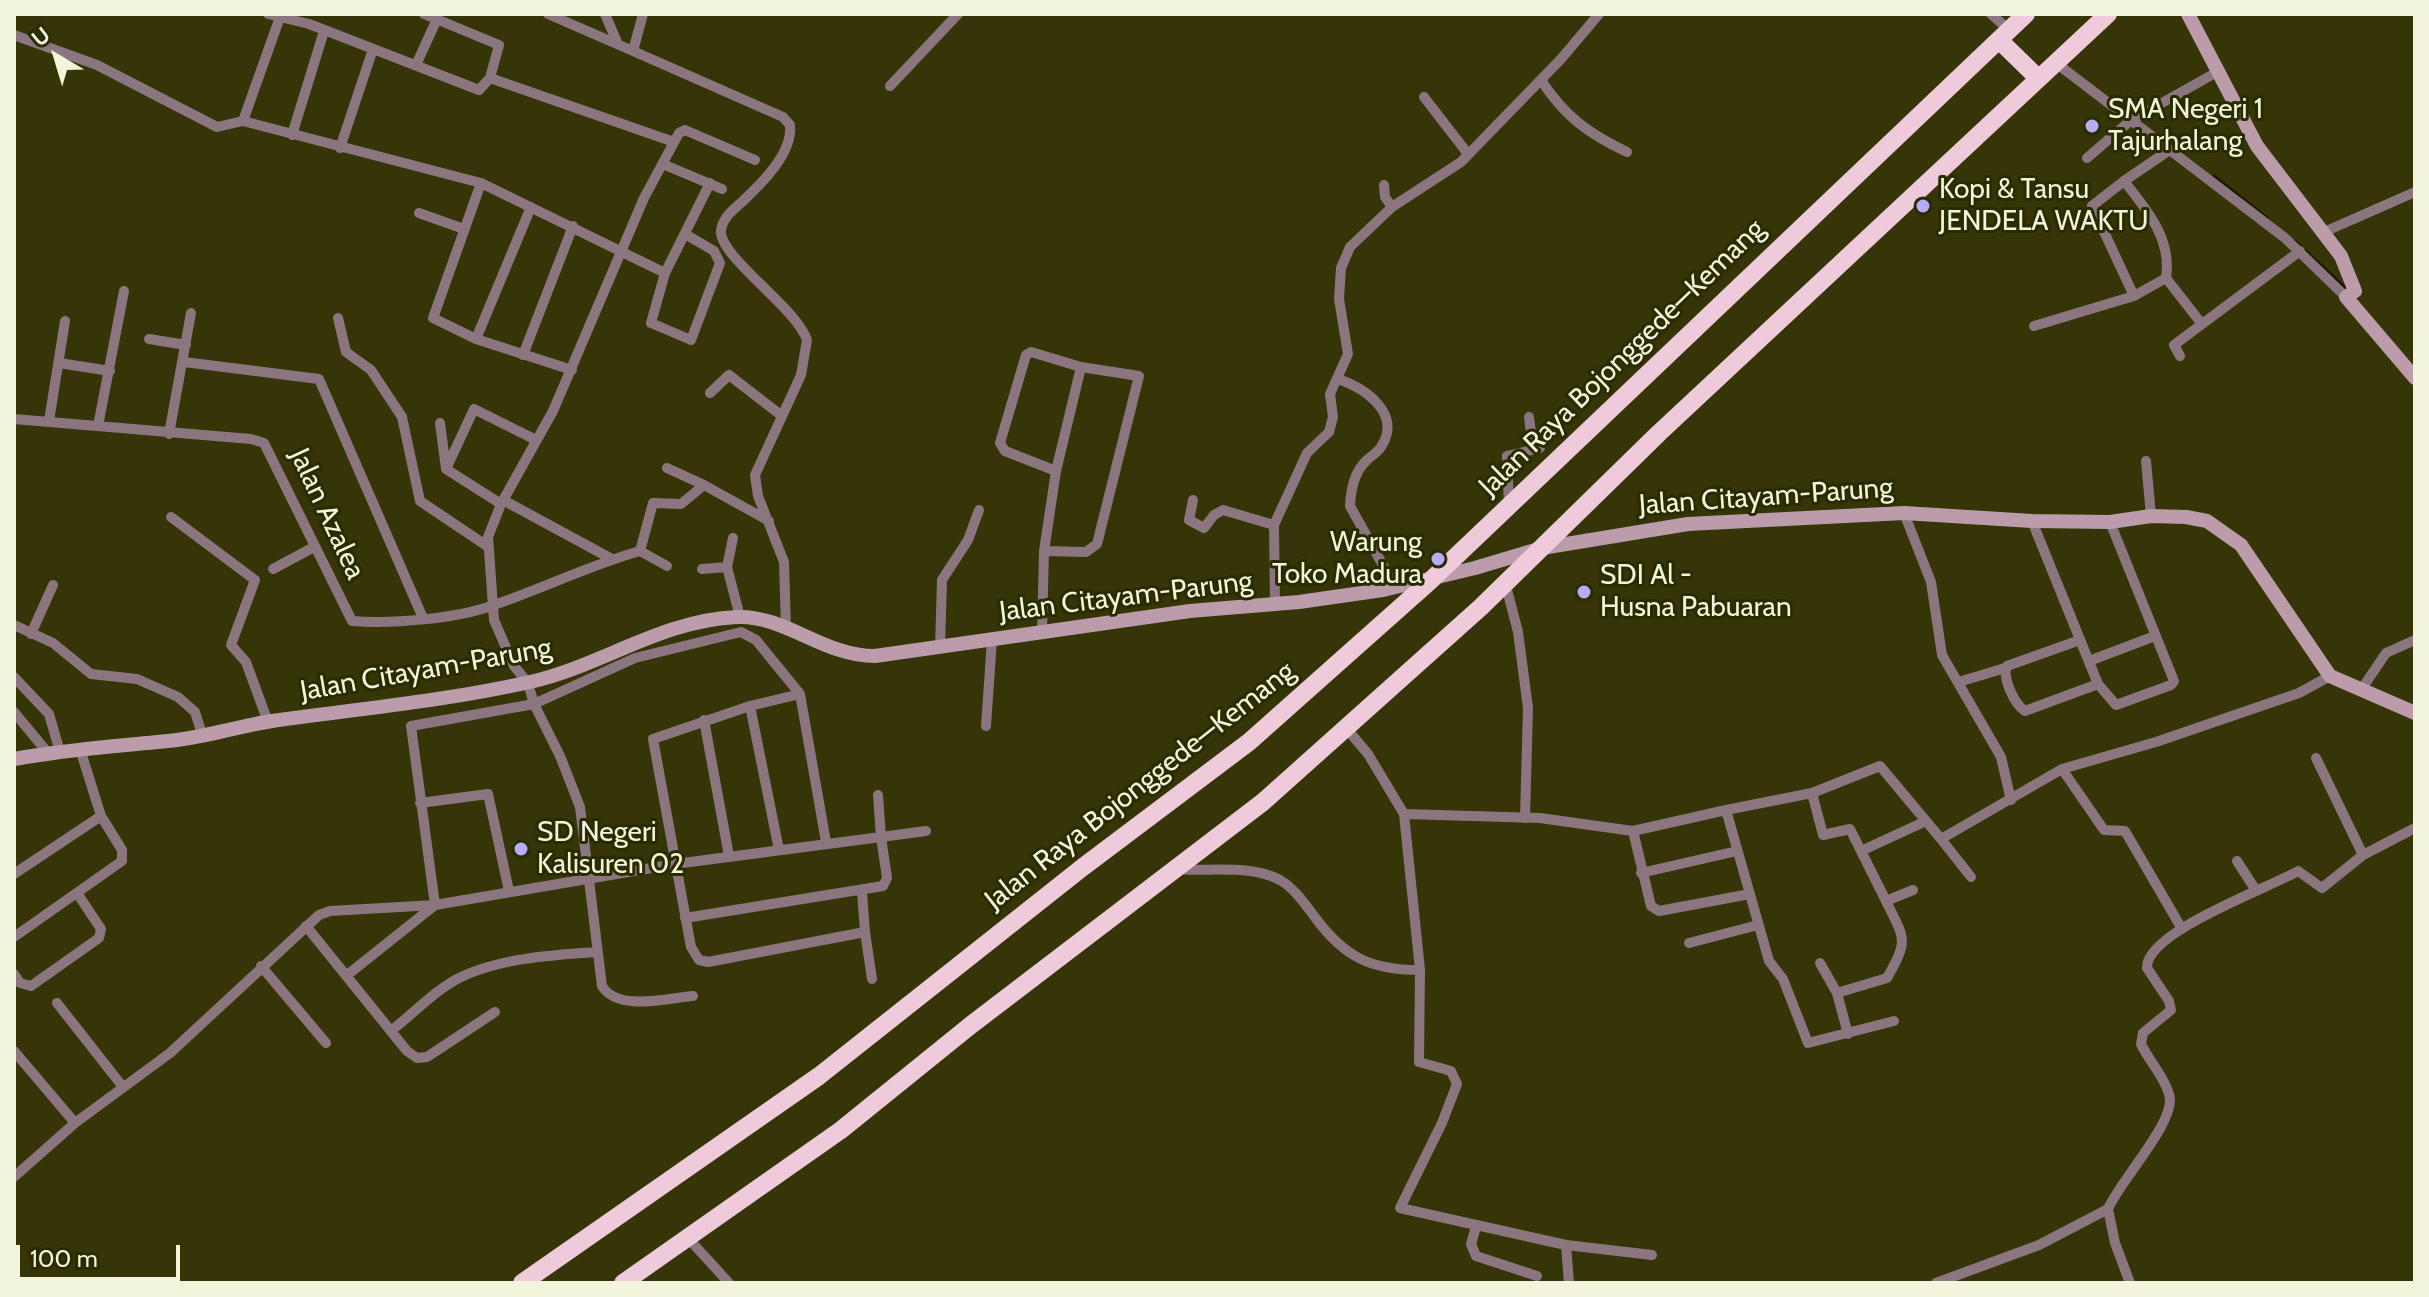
<!DOCTYPE html>
<html>
<head>
<meta charset="utf-8">
<style>
  body { margin:0 }
  #map { position:relative; width:2429px; height:1297px; overflow:hidden; background:#353508; font-family:Cabin,sans-serif }
  canvas { display:block }
  .frame { position:absolute; inset:0; border:16px solid #f3f4dc; pointer-events:none }
  .north { position:absolute; left:16px; top:16px; width:80px; height:80px; -webkit-text-stroke:6px #2b2b00; paint-order:stroke; rotate:322deg; font-size:22px; font-weight:700; line-height:32px; text-align:center; color:#f3f4dc }
  .north::after { content:''; display:block; margin:auto; width:28px; height:36px; background:#f3f4dc; clip-path:polygon(50% 0,100% 100%,50% 72%,0 100%) }
  .scale { position:absolute; left:16px; top:1245px; width:164px; height:36px; box-sizing:border-box; border:4px solid #f3f4dc; border-top:0; padding-left:10px; font-size:24px; line-height:28px; white-space:nowrap; color:#f3f4dc; -webkit-text-stroke:6px #2b2b00; paint-order:stroke }
</style>
</head>
<body>
<div id="map">
<canvas width="2429" height="1297"></canvas>
<div class="frame"></div>
<div class="north">U</div>
<div class="scale">100 m</div>
</div>
<script>
const context = document.querySelector('canvas').getContext('2d');
context.lineJoin = 'round';
function trace(path, color, width, dash) { context.strokeStyle = color; context.lineWidth = width; context.lineCap = dash ? 'butt' : 'round'; context.setLineDash(dash || []); context.stroke(path); }
function drawText(font, color, halo, rows, align = 'center') {
  context.font = font + ' Cabin,sans-serif'; context.lineWidth = 6; context.setLineDash([]); context.textBaseline = 'middle'; context.strokeStyle = halo; context.fillStyle = color; for (const [text, x, y, turn = 0] of rows) {
    context.save(); context.translate(x, y); context.rotate((+turn || 0) * Math.PI / 180); context.textAlign = isNaN(turn) ? turn : align; if (halo) context.strokeText(text, 0, 0); context.fillText(text, 0, 0); context.restore();
  }
}
const stream = new Path2D(`
  M 2214,176 L 2267,218
  M 2295,241 L 2348,290`);
const minor = new Path2D(`
  M 268,14 L 309,24 L 479,90 L 490,78 L 674,142
  M 424,14 L 499,45 L 490,78
  M 548,14 L 633,51
  M 605,14 L 617,42
  M 643,14 L 633,51 L 783,117 L 790,125 C 793,153 762,183 743,201 C 734,209 723,217 721,230 C 718,256 796,307 807,340 L 801,375 L 755,475 L 758,496 L 784,562 L 786,629
  M 1991,14 L 2009,30
  M 14,35 L 97,65 L 217,127 L 243,121 L 481,183 L 665,273 L 710,183
  M 2056,63 L 2285,238 L 2346,297
  M 416,65 L 437,19
  M 1541,80 C 1564,116 1589,134 1627,152
  M 890,86 L 958,14
  M 1424,97 L 1468,154
  M 243,121 L 280,17
  M 292,135 L 324,31
  M 340,148 L 373,49
  M 2087,158 L 2130,121 L 2217,72
  M 665,165 L 722,189
  M 2124,181 L 2092,206 L 2134,296
  M 481,183 L 433,318 L 476,339 L 572,370
  M 1384,185 L 1385,197 L 1392,207
  M 419,213 L 464,229
  M 2324,232 L 2415,192
  M 665,273 L 651,323 L 691,340 L 720,263 L 714,251 L 685,234
  M 2166,278 L 2201,323
  M 338,318 L 346,352 L 371,370 L 402,417 L 420,501 L 487,546
  M 2034,326 L 2134,296 L 2166,278 C 2172,239 2147,210 2124,181 L 2168,151
  M 149,339 L 186,345
  M 476,339 L 531,207
  M 523,355 L 573,226
  M 2180,356 L 2174,345 L 2300,251
  M 184,362 L 319,379 L 423,618
  M 59,363 L 110,371
  M 1338,379 C 1365,388 1403,414 1381,447 C 1378,452 1371,456 1367,460 C 1354,472 1351,489 1350,506 L 1395,587
  M 710,393 L 729,375 L 782,416
  M 1529,417 L 1533,449
  M 14,419 L 251,439 L 264,443 L 352,621 C 393,624 456,619 494,605 C 544,588 590,565 640,551 L 667,566
  M 49,421 L 65,321
  M 440,423 L 446,469 L 474,409 L 536,440
  M 98,426 L 124,291
  M 169,434 L 191,313
  M 2146,461 L 2151,516
  M 667,468 L 704,485
  M 446,469 L 501,504
  M 503,500 L 610,558
  M 1193,500 L 1189,520 L 1204,528 L 1214,515 L 1223,510 L 1274,525
  M 1509,506 L 1507,456 L 1540,448
  M 1904,513 L 1931,582 L 1942,655 L 2001,757 L 2011,800
  M 171,517 L 255,580 L 231,645 L 246,662 L 268,722
  M 2032,521 L 2098,684 L 2116,705 L 2171,685 L 2174,681 L 2110,522
  M 640,551 L 653,503 L 681,504 L 704,485 L 769,521
  M 1044,551 L 1086,552 L 1097,544 L 1139,376 L 1081,367 L 1031,352 L 1026,355 L 1000,443 L 1005,451 L 1056,471
  M 727,567 L 733,538
  M 273,569 L 314,547
  M 702,569 L 727,567 L 740,617
  M 1505,582 L 1518,632 L 1528,708 L 1525,818
  M 1275,605 L 1274,525 L 1307,453 L 1329,432 L 1333,417 L 1330,394 L 1348,354 L 1339,299 L 1341,268 L 1350,247 L 1392,207 L 1461,162 L 1561,59 L 1599,14
  M 14,625 L 53,643 L 91,674 L 137,679 L 178,697 L 195,712 L 203,737
  M 1042,632 L 1044,551 L 1056,471 L 1081,367
  M 31,634 L 53,585
  M 2080,640 L 2007,666 C 2002,677 2014,704 2025,711 L 2098,684
  M 940,648 L 942,580 L 968,540 L 979,510
  M 2089,661 L 2155,636
  M 14,677 L 49,714 L 60,752
  M 1962,681 L 2005,668
  M 2361,690 L 2386,653 L 2415,640
  M 750,706 L 779,850
  M 14,712 L 48,753
  M 704,720 L 729,856
  M 986,726 L 992,640
  M 1347,729 L 1368,754 L 1404,814 L 1420,970 L 1419,1062 L 1451,1071 L 1457,1084 L 1442,1123 L 1400,1208 L 1566,1245 L 1652,1255
  M 2316,758 L 2363,855
  M 2062,769 L 2104,830 L 2125,831 L 2182,929
  M 1812,793 L 1823,835 L 1850,829 L 1861,851
  M 878,795 L 881,837 L 926,831
  M 420,803 L 488,794 L 509,891
  M 1726,810 L 1633,831 L 1651,906 L 1659,911 L 1750,894
  M 1404,814 L 1540,818 L 1633,831
  M 1941,839 L 1971,877
  M 826,842 L 800,694 L 750,706 L 653,739 L 691,947 L 699,960 L 708,962 L 865,932 L 862,892
  M 2237,861 L 2255,889
  M 1175,869 C 1208,872 1250,864 1280,880 C 1294,888 1305,904 1314,916 C 1344,957 1370,970 1420,970
  M 1641,873 L 1737,851
  M 14,874 L 101,816 L 80,749
  M 1913,890 L 1886,901 L 1861,851 L 1926,821 L 1941,839 L 2062,769 L 2156,742 L 2299,693 L 2330,676
  M 685,918 L 883,886 L 887,878 L 881,837 L 675,864 L 435,905 L 411,726 L 534,704 L 635,658 L 741,632 L 756,640 L 800,694
  M 306,926 L 407,1051 L 417,1058 L 427,1057 L 495,1012
  M 865,932 L 872,979
  M 14,937 L 122,861 L 122,850 L 101,816
  M 1689,943 L 1758,925
  M 1820,963 L 1837,993 L 1848,1034
  M 261,966 L 326,1043
  M 14,974 L 20,983 L 31,986 L 99,938 L 101,929 L 77,893
  M 346,976 L 435,905
  M 1837,993 L 1887,978 C 1909,939 1905,940 1886,901
  M 693,996 C 667,998 618,1012 602,986 L 580,807 L 560,756 L 534,704 L 528,683 L 514,666 L 494,620 L 488,537 L 501,504 L 553,411 L 644,198 L 679,133 L 685,130 L 755,160
  M 57,1003 L 123,1087
  M 1894,1021 L 1808,1043 L 1783,979 L 1769,961 L 1726,810 L 1812,793 L 1880,766 L 1926,821
  M 391,1031 C 413,1014 436,989 461,977 C 501,958 553,955 597,952
  M 14,1051 L 75,1123
  M 14,1177 L 75,1123 L 170,1053 L 319,915 L 330,911 L 435,905
  M 2108,1209 C 2120,1180 2178,1120 2169,1094 C 2164,1076 2149,1061 2141,1044 L 2143,1033 L 2171,1010 L 2169,1001 L 2147,968 C 2145,932 2269,888 2298,871 L 2322,888 L 2363,855 L 2415,828
  M 1476,1227 L 1471,1244 L 1476,1256 L 1537,1276
  M 687,1237 L 729,1283
  M 1566,1245 L 1569,1283
  M 1936,1283 L 2039,1245 L 2108,1209 L 2115,1243 L 2130,1283`);
const secondary = new Path2D(`
  M 2188,14 L 2257,146 L 2341,256 L 2355,291 L 2346,297 L 2415,378
  M 14,759 C 68,749 122,746 177,740 C 209,736 240,726 272,721 C 358,709 445,701 530,682 C 601,666 662,620 737,617 C 785,615 823,656 875,656 L 1190,611 L 1299,602 L 1383,590 L 1475,568 L 1542,548 L 1688,524 L 1904,513 L 2032,521 L 2110,522 L 2151,516 L 2186,517 L 2207,521 L 2241,545 L 2330,676 L 2415,713`);
const trunk = new Path2D(`
  M 2000,41 L 2038,78
  M 522,1283 L 819,1076 L 1083,867 L 1249,742 L 1430,581 L 2026,14
  M 623,1283 L 841,1130 L 971,1025 L 1263,802 L 1481,607 L 1659,433 L 2108,14`);
const markers = [
  [2092,126,8,"#b6acf8"],
  [1923,206,8,"#b6acf8"],
  [1438,559,8,"#b6acf8"],
  [1584,592,8,"#b6acf8"],
  [521,849,8,"#b6acf8"]
];
const poiNames = [
  ["SMA Negeri 1",2108,110],
  ["Tajurhalang",2108,142],
  ["Kopi & Tansu",1939,190],
  ["JENDELA WAKTU",1939,222],
  ["Warung",1422,543,"right"],
  ["Toko Madura",1422,575,"right"],
  ["SDI Al -",1600,576],
  ["Husna Pabuaran",1600,608],
  ["SD Negeri",537,833],
  ["Kalisuren 02",537,865]
];
const streetNames = [
  ["Jalan Raya Bojonggede—Kemang",1622,358,-44],
  ["Jalan Citayam-Parung",1766,497,-4],
  ["Jalan Azalea",327,514,65],
  ["Jalan Citayam-Parung",1126,597,-7],
  ["Jalan Citayam-Parung",426,670,-10],
  ["Jalan Raya Bojonggede—Kemang",1140,786,-38]
];
trace(stream, '#1a1a00', 3);
trace(minor, '#8b767f', 10);
trace(secondary, '#bc9cab', 14);
trace(trunk, '#eecada', 18);
for (const [x, y, r, color] of markers) { const dot = new Path2D(); dot.arc(x, y, r, 0, 2 * Math.PI); context.fillStyle = color; context.fill(dot); trace(dot, '#2b2b00', 3); }
drawText('28px', '#f3f4dc', '#2b2b00', poiNames, 'left');
drawText('28px', '#f3f4dc', '#2b2b00', streetNames);
</script>
</body>
</html>
